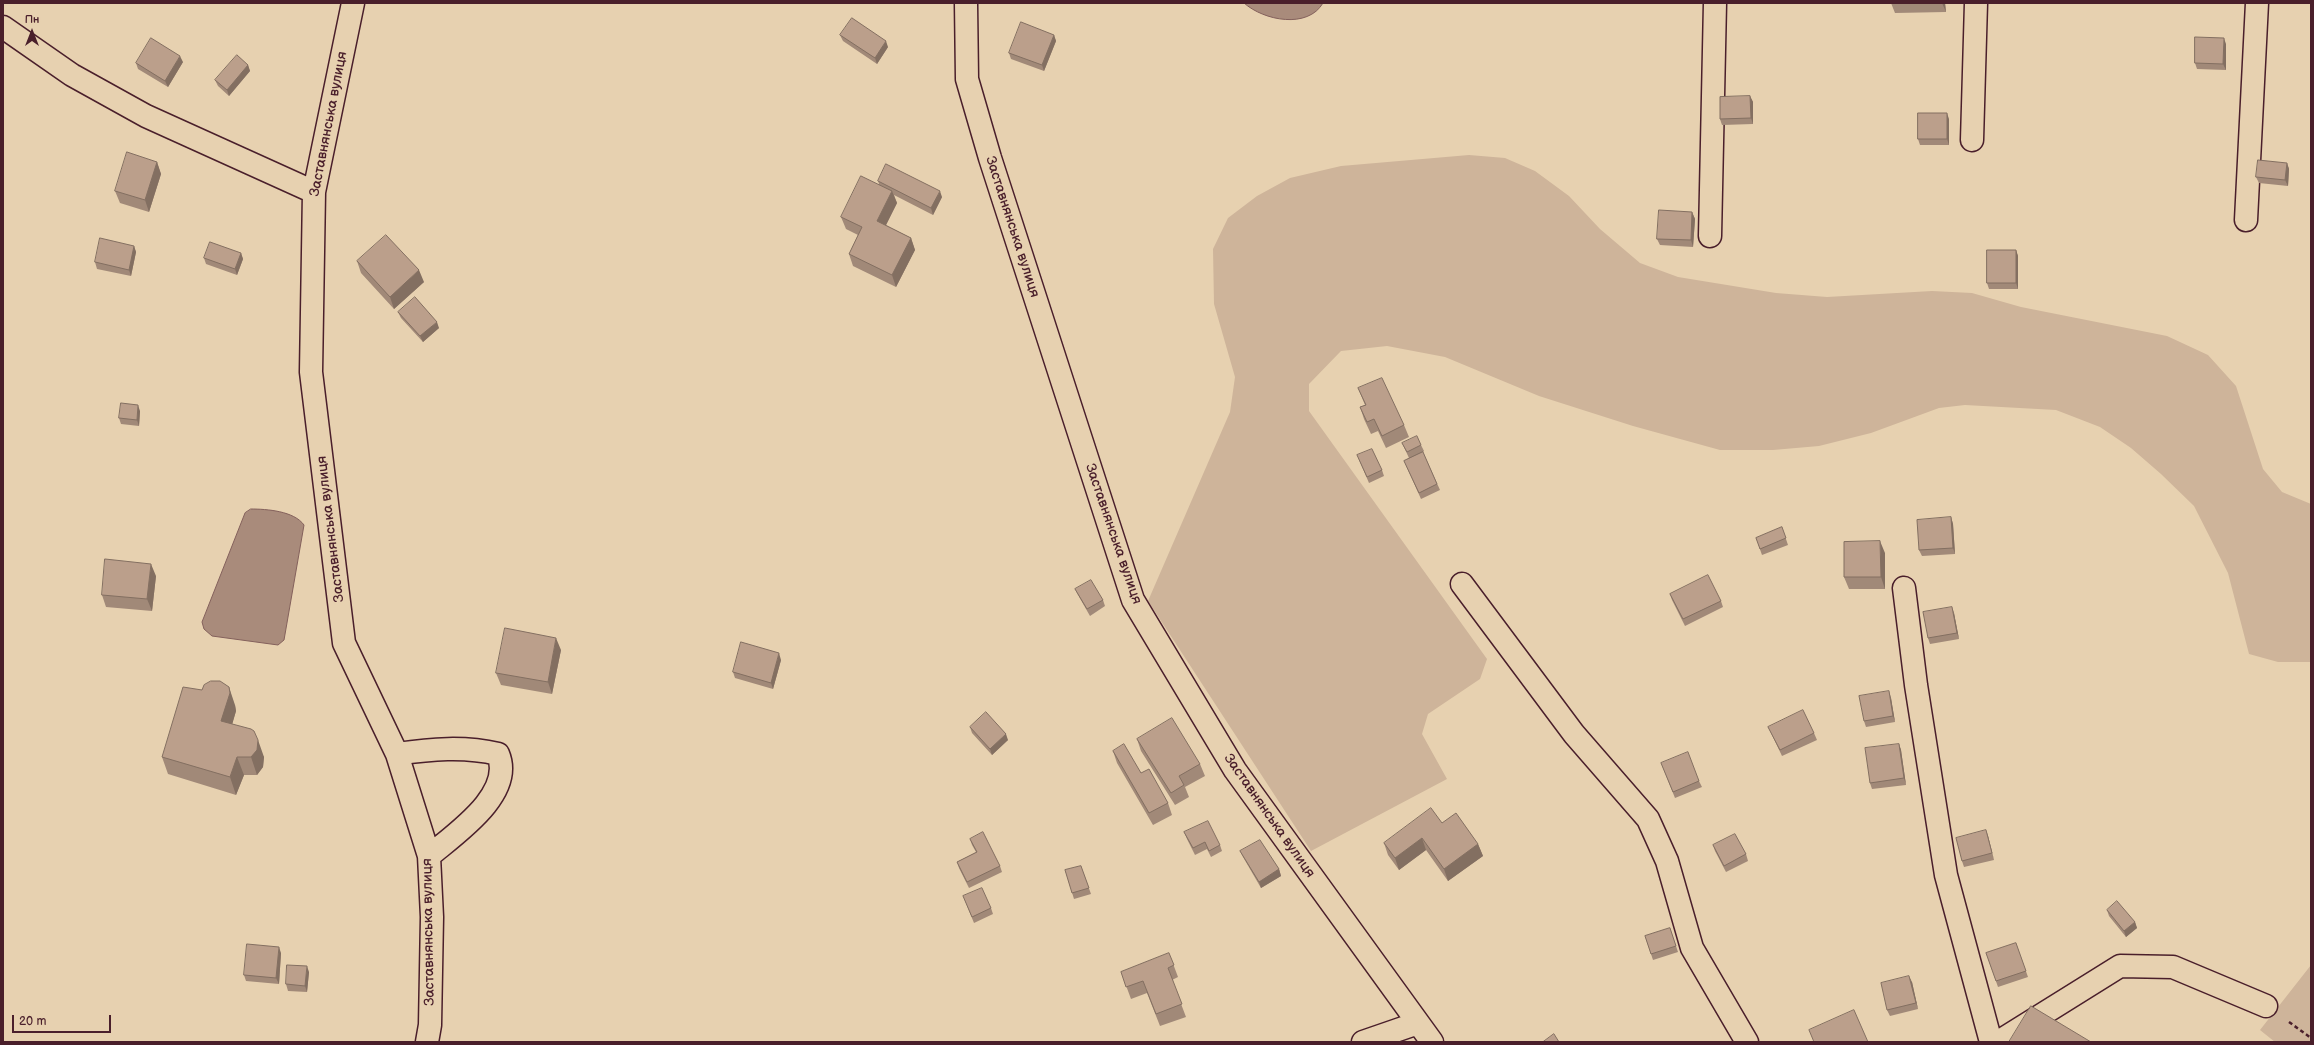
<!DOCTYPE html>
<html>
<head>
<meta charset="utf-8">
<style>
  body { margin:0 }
  #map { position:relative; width:2314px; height:1045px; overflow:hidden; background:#e7d1b0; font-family:"Balsamiq Sans",sans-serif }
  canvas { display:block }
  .frame { position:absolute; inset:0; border:4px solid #4a1f2b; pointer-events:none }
  .north { position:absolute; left:12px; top:12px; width:40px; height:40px; -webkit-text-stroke:3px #e7d1b0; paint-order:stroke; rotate:0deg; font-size:11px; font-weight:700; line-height:16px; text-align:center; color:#4a1f2b }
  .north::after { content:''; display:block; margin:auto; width:14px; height:18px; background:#4a1f2b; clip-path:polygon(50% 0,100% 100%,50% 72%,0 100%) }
  .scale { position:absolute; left:12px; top:1015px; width:99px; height:18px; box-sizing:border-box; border:2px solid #4a1f2b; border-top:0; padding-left:5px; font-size:12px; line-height:14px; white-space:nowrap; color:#4a1f2b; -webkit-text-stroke:3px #e7d1b0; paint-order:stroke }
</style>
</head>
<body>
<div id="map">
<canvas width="2314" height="1045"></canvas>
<div class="frame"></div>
<div class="north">Пн</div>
<div class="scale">20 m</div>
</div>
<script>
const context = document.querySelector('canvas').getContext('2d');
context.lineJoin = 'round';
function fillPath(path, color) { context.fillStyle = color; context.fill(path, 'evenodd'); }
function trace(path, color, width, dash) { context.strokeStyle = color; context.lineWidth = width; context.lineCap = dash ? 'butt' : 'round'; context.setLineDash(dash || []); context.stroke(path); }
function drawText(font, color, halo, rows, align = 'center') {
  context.font = font + ' "Balsamiq Sans",sans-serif'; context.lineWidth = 3; context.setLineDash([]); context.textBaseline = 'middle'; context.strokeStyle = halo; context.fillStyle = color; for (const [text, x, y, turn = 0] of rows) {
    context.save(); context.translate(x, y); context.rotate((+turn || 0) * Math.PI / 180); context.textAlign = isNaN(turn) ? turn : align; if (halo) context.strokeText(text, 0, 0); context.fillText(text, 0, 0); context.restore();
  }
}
const green = new Path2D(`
  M 1469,155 L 1505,158 L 1535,171 L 1569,196 L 1600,229 L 1640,263 L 1678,277 L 1776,293 L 1827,297 L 1932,291 L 1972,293 L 2021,307 L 2167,336 L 2208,355 L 2236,386 L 2263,469 L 2282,492 L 2311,504 L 2311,662 L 2278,662 L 2249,654 L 2228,573 L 2194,506 L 2161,474 L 2131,448 L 2100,427 L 2056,410 L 1965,405 L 1939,408 L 1871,433 L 1819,446 L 1773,450 L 1720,450 L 1633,426 L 1539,396 L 1445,357 L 1387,346 L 1341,351 L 1309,384 L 1309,411 L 1487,659 L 1480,679 L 1428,714 L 1422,734 L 1447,779 L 1311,851 L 1148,601 L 1230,412 L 1235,377 L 1214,304 L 1213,249 L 1228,218 L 1257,196 L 1290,178 L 1341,166 Z
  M 2311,965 L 2311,1042 L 2275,1042 L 2260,1030 Z`);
const water = new Path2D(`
  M 1244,3 L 1323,3 C 1308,29 1264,21 1244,3 Z
  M 251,509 C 267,509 294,511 304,525 L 284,640 L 278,645 L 212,636 L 204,629 L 202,622 L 245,513 Z`);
const path = new Path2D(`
  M 2289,1022 L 2311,1038`);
const minor = new Path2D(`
  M 353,3 L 314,192 L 311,372 L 344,643 L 397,754 L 429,856 L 432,917 L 430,1025 L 427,1042
  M 966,3 L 967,79 L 990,158 L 1133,600 L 1235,770 L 1432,1042
  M 3,27 L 72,75 L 146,116 L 314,192
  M 1972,140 L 1976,3
  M 2246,220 L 2257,3
  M 1710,236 L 1715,3
  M 1462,584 L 1574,734 L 1648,819 L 1667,861 L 1692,948 L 1747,1042
  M 1904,588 L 1916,685 L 1946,875 L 1991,1042
  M 397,754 C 431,749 464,746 498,754 C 515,794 455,834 429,856
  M 1363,1042 L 1418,1023
  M 1998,1042 L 2120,966 L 2173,967 L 2266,1006`);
const wall = new Path2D(`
  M 1658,3 L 1689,3 L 1658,4 Z
  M 1891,3 L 1945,3 L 1946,12 L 1895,13 Z
  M 840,35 L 888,47 L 877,64 L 843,41 Z
  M 1054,35 L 1056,41 L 1044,71 L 1011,59 L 1009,53 Z
  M 2226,44 L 2226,70 L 2197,69 L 2195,63 Z
  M 183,62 L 168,87 L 138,69 L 136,63 Z
  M 248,65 L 250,71 L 229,96 L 218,86 L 215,80 Z
  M 1750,96 L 1753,102 L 1753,124 L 1722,125 L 1720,119 Z
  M 1949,119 L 1949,145 L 1920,145 L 1918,139 Z
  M 157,162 L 161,174 L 149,212 L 120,203 L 115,191 Z
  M 2287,163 L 2289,169 L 2288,186 L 2259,183 L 2256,177 Z
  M 878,181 L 942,197 L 933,215 L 894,195 L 897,203 L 886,225 L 911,238 L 915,250 L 896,287 L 853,266 L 849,254 L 858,235 L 846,229 L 841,217 L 879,184 Z
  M 1692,212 L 1695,219 L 1693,247 L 1660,245 L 1657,239 Z
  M 134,246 L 136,252 L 131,276 L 97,269 L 95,262 Z
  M 2016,250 L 2018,256 L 2018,289 L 1989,289 L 1987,283 Z
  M 241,253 L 243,259 L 237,275 L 206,264 L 204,258 Z
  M 357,261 L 424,282 L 394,309 L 361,273 Z
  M 398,312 L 439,328 L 423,342 L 401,318 Z
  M 1358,388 L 1404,425 L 1409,437 L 1386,448 L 1378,431 L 1371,434 L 1364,419 L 1360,407 L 1365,405 Z
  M 140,411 L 139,426 L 121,424 L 119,418 Z
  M 1402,443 L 1421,445 L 1424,451 L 1423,452 L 1440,490 L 1421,499 L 1404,461 L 1409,458 Z
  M 1357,455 L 1382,470 L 1384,476 L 1369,483 Z
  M 1951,517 L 1953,524 L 1955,554 L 1922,556 L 1919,550 Z
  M 1782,527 L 1788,545 L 1762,555 L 1756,538 Z
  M 1885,553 L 1885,589 L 1849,589 L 1844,577 Z
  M 156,576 L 152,611 L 106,607 L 102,595 Z
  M 1075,589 L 1103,600 L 1105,606 L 1090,616 L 1078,595 Z
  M 1670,594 L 1721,601 L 1723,607 L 1685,626 L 1672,600 Z
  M 1954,613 L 1959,639 L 1930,644 L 1928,638 Z
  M 561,650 L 552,694 L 501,685 L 496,673 Z
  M 781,660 L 773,689 L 735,678 L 733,672 Z
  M 1891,698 L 1895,722 L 1866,727 L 1864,721 Z
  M 235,705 L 236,711 L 232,724 L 264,757 L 263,767 L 257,775 L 244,775 L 236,795 L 168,774 L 162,757 Z
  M 970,727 L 1008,740 L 992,755 L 972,733 Z
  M 1768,727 L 1814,733 L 1817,740 L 1782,756 L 1771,733 Z
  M 1137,739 L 1200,764 L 1205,776 L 1185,787 L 1189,797 L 1175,805 L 1141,751 Z
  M 1899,744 L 1901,750 L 1906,785 L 1872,789 L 1870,783 Z
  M 1113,751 L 1141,773 L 1168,803 L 1172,815 L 1153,825 L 1117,763 Z
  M 1661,763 L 1699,781 L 1702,787 L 1675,798 Z
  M 1442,823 L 1478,844 L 1483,856 L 1448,881 L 1426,850 L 1399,870 L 1388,855 L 1384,843 Z
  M 1986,830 L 1988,836 L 1994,860 L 1964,867 L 1962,861 Z
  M 1184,832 L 1220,845 L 1222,851 L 1211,857 L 1207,849 L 1195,855 L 1187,839 Z
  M 970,839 L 1000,866 L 1002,872 L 969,888 L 959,868 L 957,862 L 976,852 L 972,845 Z
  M 1713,845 L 1746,854 L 1748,861 L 1726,872 L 1715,851 Z
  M 1240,851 L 1279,869 L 1281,876 L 1261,888 L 1243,857 Z
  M 1081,866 L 1091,894 L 1074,899 L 1065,870 Z
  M 963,896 L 991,908 L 993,914 L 974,923 Z
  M 2107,910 L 2135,922 L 2137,928 L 2126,937 L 2109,916 Z
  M 1670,928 L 1678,952 L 1653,960 L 1645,936 Z
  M 2016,943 L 2028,977 L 1998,987 L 1986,953 Z
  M 281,953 L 279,984 L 246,981 L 244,975 Z
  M 1169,953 L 1178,977 L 1172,980 L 1186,1017 L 1160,1026 L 1147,993 L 1131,999 L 1121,972 Z
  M 309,972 L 307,992 L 288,991 L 286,984 Z
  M 1912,982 L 1918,1009 L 1890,1016 L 1887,1010 Z`);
const shadedWall = new Path2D(`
  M 1942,3 L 1945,3 L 1946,12 Z
  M 1054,35 L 1056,41 L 1044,71 L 1042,65 Z
  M 2224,38 L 2226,44 L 2226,70 L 2223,64 Z
  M 886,41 L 888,47 L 877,64 L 875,58 Z
  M 180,56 L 183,62 L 168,87 L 165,81 Z
  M 248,65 L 250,71 L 229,96 L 227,90 Z
  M 1750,96 L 1753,102 L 1753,124 L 1751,118 Z
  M 1947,113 L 1949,119 L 1949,145 L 1947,139 Z
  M 157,162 L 161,174 L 149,212 L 145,200 Z
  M 2287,163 L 2289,169 L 2288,186 L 2285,180 Z
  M 892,191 L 897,203 L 882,233 L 877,221 Z
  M 940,191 L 942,197 L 933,215 L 931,208 Z
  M 1692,212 L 1695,219 L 1693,247 L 1691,240 Z
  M 911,238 L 915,250 L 896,287 L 892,275 Z
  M 134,246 L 136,252 L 131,276 L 129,270 Z
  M 2016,250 L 2018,256 L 2018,289 L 2016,283 Z
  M 241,253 L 243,259 L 237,275 L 235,269 Z
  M 419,270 L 424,282 L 394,309 L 390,297 Z
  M 437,322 L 439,328 L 423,342 L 420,336 Z
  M 138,405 L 140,411 L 139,426 L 137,420 Z
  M 1951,517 L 1953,524 L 1955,554 L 1953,548 Z
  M 1880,541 L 1885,553 L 1885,589 L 1881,577 Z
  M 151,564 L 156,576 L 152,611 L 147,599 Z
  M 1952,607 L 1954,613 L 1959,639 L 1957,633 Z
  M 556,638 L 561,650 L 552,694 L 548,682 Z
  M 779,653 L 781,660 L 773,689 L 771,683 Z
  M 229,687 L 235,705 L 236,711 L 228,739 L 221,721 Z
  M 1889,691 L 1891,698 L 1895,722 L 1893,716 Z
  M 1006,734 L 1008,740 L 992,755 L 990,749 Z
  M 258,740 L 264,757 L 263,767 L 257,775 L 251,757 Z
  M 1899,744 L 1901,750 L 1906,785 L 1904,778 Z
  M 237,757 L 244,775 L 236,795 L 230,777 Z
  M 1986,830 L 1988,836 L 1994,860 L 1992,853 Z
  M 1422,838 L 1426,850 L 1399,870 L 1395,858 Z
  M 1478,844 L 1483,856 L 1448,881 L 1444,869 Z
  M 1279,869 L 1281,876 L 1261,888 L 1259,882 Z
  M 2135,922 L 2137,928 L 2126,937 L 2124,931 Z
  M 279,947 L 281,953 L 279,984 L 276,978 Z
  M 307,966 L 309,972 L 307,992 L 305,986 Z
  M 1909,976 L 1912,982 L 1918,1009 L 1916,1003 Z`);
const building = new Path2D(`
  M 852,18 L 886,41 L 875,58 L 840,35 Z
  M 1021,22 L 1054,35 L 1042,65 L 1009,53 Z
  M 2195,37 L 2224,38 L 2223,64 L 2195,63 Z
  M 151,38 L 180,56 L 165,81 L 136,63 Z
  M 237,55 L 248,65 L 227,90 L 215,80 Z
  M 1750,96 L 1751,118 L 1720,119 L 1720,97 Z
  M 1918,113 L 1947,113 L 1947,139 L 1918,139 Z
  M 127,152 L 157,162 L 145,200 L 115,191 Z
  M 2258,160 L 2287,163 L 2285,180 L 2256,177 Z
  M 886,164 L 940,191 L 931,208 L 878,181 Z
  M 861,176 L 892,191 L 877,221 L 911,238 L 892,275 L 849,254 L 862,227 L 841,217 Z
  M 1659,210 L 1692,212 L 1691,240 L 1657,239 Z
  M 386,235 L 419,270 L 390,297 L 357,261 Z
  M 100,238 L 134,246 L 129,270 L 95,262 Z
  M 210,242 L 241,253 L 235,269 L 204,258 Z
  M 1987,250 L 2016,250 L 2016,283 L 1987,283 Z
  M 415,297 L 437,322 L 420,336 L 398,312 Z
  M 1382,378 L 1404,425 L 1382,436 L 1374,419 L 1367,422 L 1360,407 L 1366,405 L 1358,388 Z
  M 121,403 L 138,405 L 137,420 L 119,418 Z
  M 1417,436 L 1421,445 L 1407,452 L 1402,443 Z
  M 1372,449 L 1382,470 L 1367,477 L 1357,455 Z
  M 1423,452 L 1437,484 L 1419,493 L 1404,461 Z
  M 1951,517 L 1953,548 L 1919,550 L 1917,520 Z
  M 1782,527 L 1786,538 L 1760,549 L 1756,538 Z
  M 1880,541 L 1881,577 L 1844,577 L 1844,542 Z
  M 105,559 L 151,564 L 147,599 L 102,595 Z
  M 1708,575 L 1721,601 L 1683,619 L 1670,594 Z
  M 1091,580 L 1103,600 L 1087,609 L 1075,589 Z
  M 1952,607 L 1957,633 L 1928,638 L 1923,612 Z
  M 505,628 L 556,638 L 548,682 L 496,673 Z
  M 741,642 L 779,653 L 771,683 L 733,672 Z
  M 211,681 L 220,681 L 229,687 L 230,693 L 221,721 L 251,729 L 254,731 L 258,740 L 257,750 L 251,757 L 237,757 L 230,777 L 162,757 L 183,687 L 202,690 L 204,685 Z
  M 1889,691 L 1893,716 L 1864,721 L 1859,696 Z
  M 1803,710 L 1814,733 L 1780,750 L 1768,727 Z
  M 986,712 L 1006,734 L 990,749 L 970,727 Z
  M 1172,718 L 1200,764 L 1179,776 L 1184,785 L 1171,793 L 1137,739 Z
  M 1124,744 L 1141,773 L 1149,769 L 1168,803 L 1149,813 L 1113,751 Z
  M 1899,744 L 1904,778 L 1870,783 L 1865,748 Z
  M 1688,752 L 1699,781 L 1673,792 L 1661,763 Z
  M 1431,808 L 1442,823 L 1456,813 L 1478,844 L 1444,869 L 1422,838 L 1395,858 L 1384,843 Z
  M 1208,821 L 1220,845 L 1209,851 L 1205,842 L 1193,848 L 1184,832 Z
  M 1986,830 L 1992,853 L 1962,861 L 1956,838 Z
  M 983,832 L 1000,866 L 967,882 L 957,862 L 977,852 L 970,839 Z
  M 1735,834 L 1746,854 L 1724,866 L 1713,845 Z
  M 1260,840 L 1279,869 L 1259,882 L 1240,851 Z
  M 1081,866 L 1089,888 L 1072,893 L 1065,870 Z
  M 982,888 L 991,908 L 972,917 L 963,896 Z
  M 2117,901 L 2135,922 L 2124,931 L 2107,910 Z
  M 1670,928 L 1676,946 L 1651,954 L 1645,936 Z
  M 2016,943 L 2026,971 L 1996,981 L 1986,953 Z
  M 247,944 L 279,947 L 276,978 L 244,975 Z
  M 1169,953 L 1174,965 L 1168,968 L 1182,1004 L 1156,1014 L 1143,981 L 1126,987 L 1121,972 Z
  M 287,965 L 307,966 L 305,986 L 286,984 Z
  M 1909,976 L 1916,1003 L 1887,1010 L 1881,983 Z
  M 2031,1006 L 2091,1042 L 2009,1042 Z
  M 1854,1010 L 1868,1042 L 1814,1042 L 1809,1030 Z
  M 1554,1034 L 1559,1042 L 1543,1042 Z`);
const streetNames = [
  ["Заставнянська вулиця",329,124,-79],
  ["Заставнянська вулиця",1012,227,72],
  ["Заставнянська вулиця",331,529,-97],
  ["Заставнянська вулиця",1113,534,71],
  ["Заставнянська вулиця",1269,816,55],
  ["Заставнянська вулиця",429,932,-91]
];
fillPath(green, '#ceb49a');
fillPath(water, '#a98b7b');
trace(water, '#83605b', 1);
trace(minor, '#4a1f2b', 25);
trace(path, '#4a1f2b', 2.5, [4, 3]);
trace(minor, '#e7d1b0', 22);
fillPath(wall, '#a18978');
fillPath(shadedWall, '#836f61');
fillPath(building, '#bb9f8b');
trace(building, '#836f61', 1);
drawText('14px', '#4a1f2b', '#e7d1b0', streetNames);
</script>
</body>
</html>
